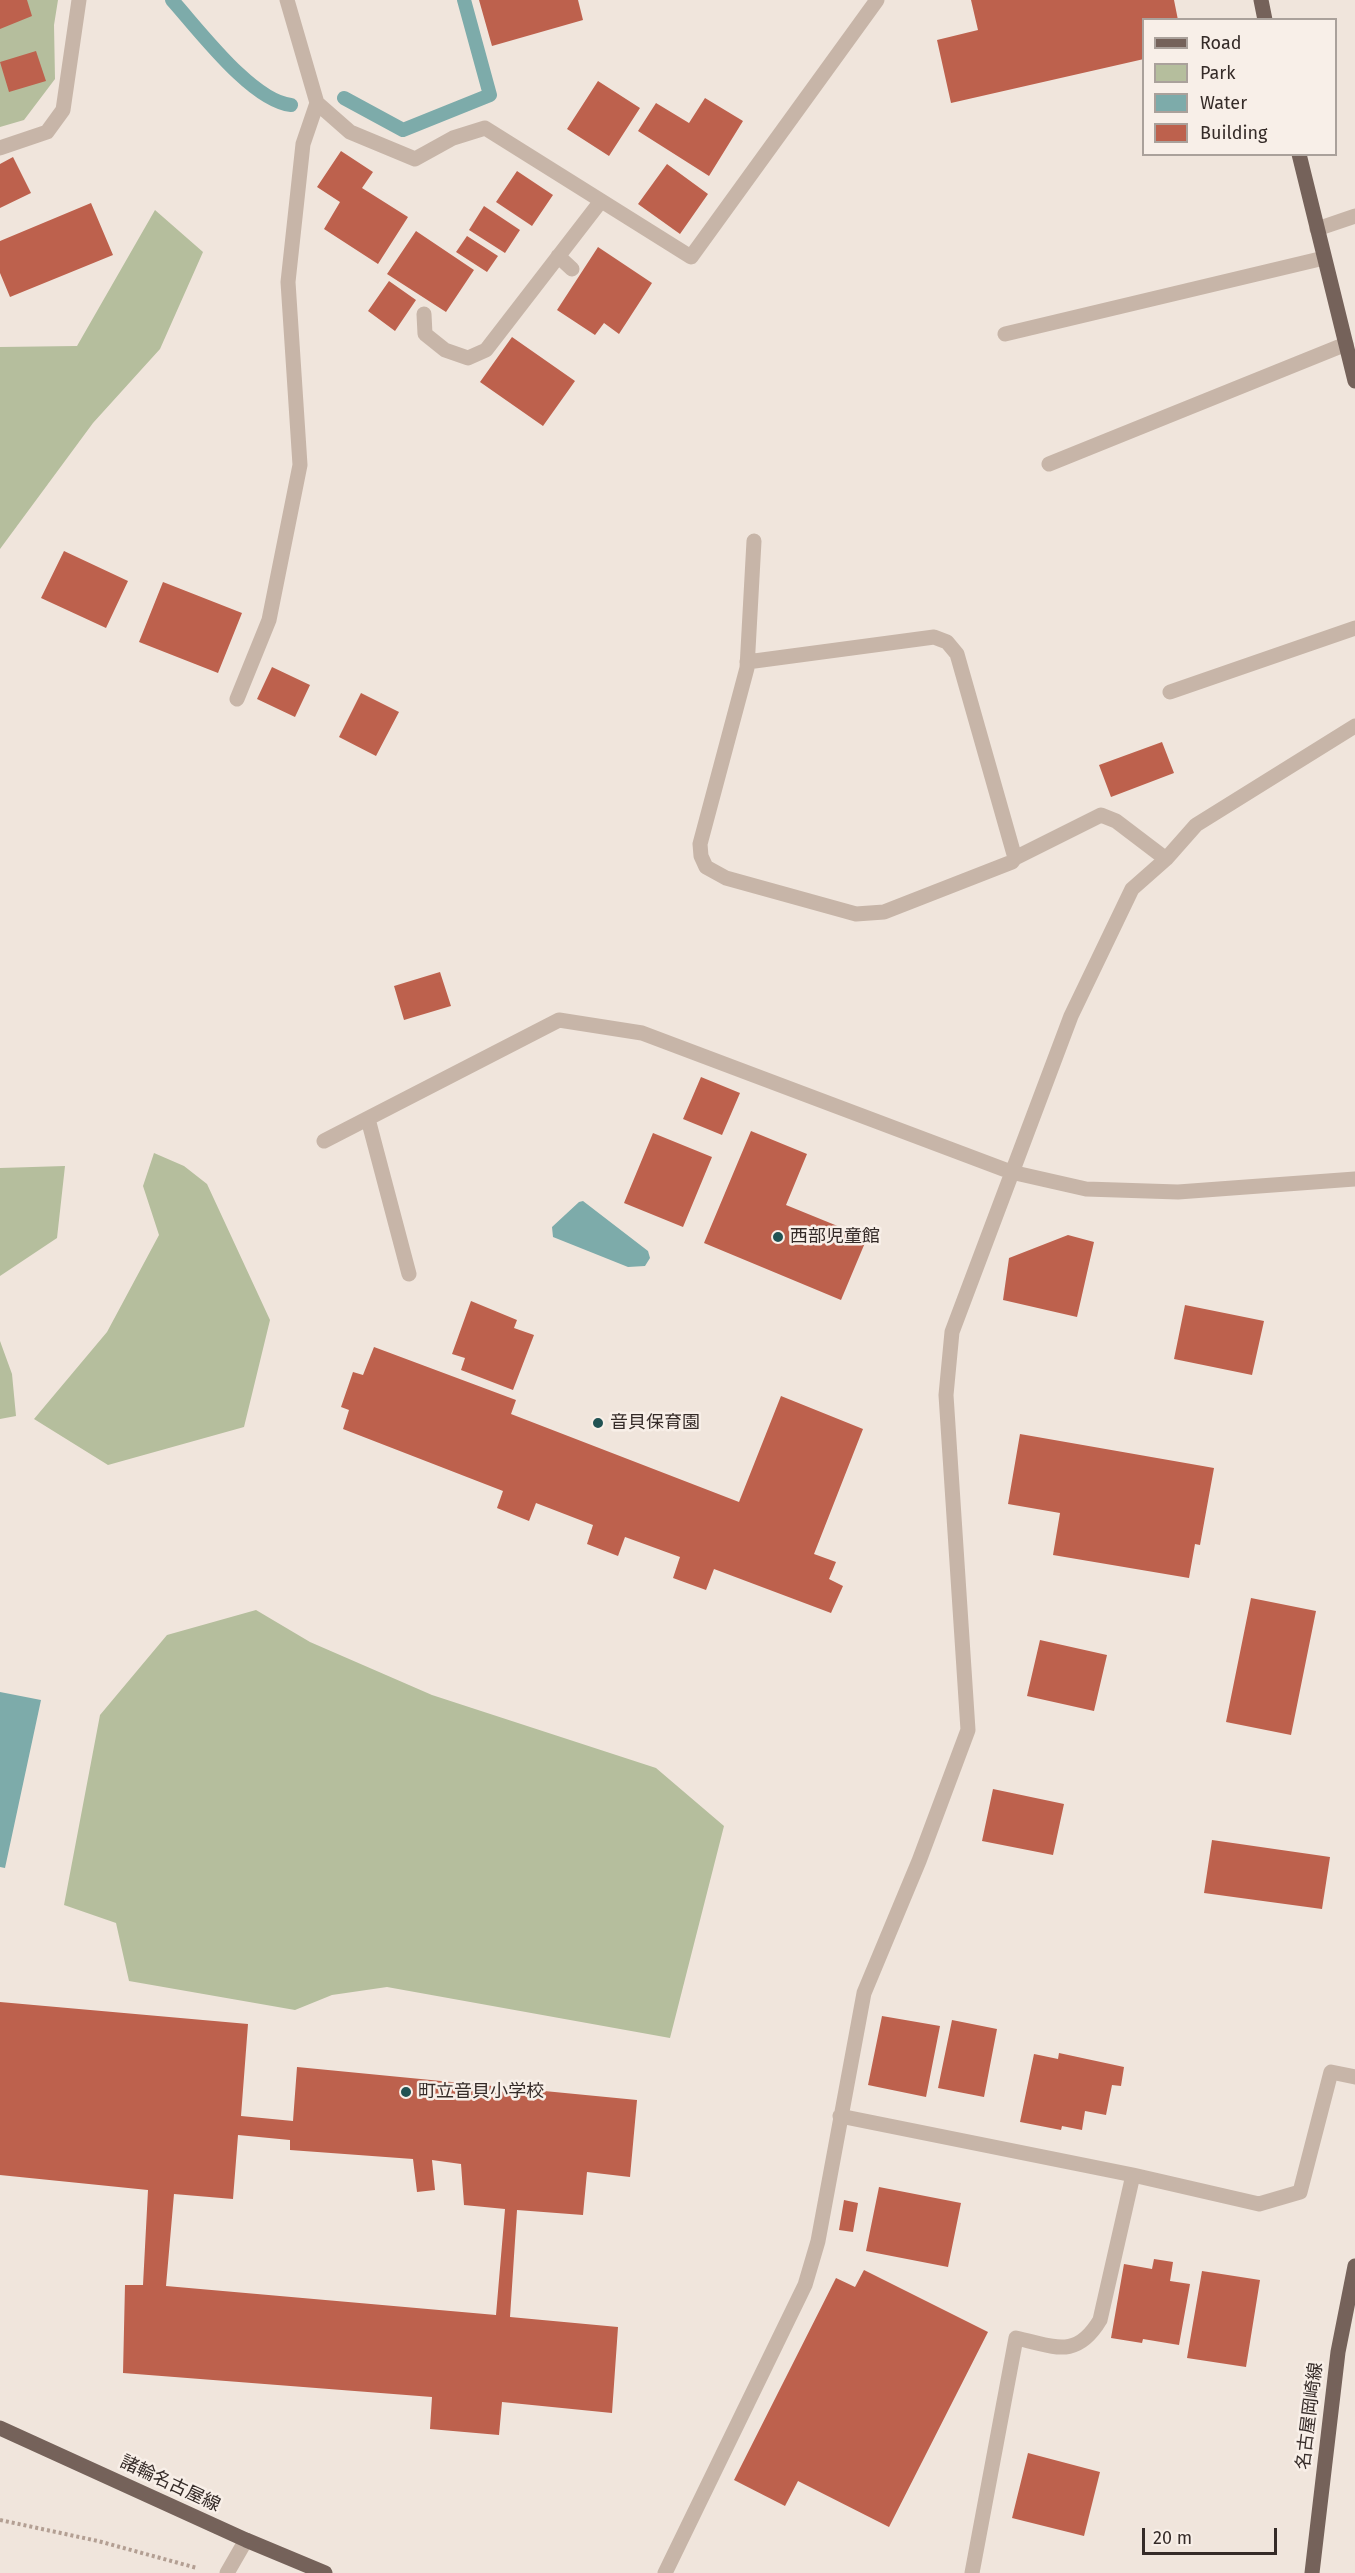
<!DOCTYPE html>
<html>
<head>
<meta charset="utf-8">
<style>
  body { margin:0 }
  #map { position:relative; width:1355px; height:2573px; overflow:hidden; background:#f0e5dc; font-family:"Fira Sans",sans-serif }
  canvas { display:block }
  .legend { position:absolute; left:1142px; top:18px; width:195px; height:138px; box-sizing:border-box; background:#f8efe8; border:2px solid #aaa19b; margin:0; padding:8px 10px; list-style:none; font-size:18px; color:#352b28 }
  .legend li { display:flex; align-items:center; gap:12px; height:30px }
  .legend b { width:30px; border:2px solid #aaa19b }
  .scale { position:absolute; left:1142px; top:2528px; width:135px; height:27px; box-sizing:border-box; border:3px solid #352b28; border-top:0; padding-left:8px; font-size:18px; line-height:21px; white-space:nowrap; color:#352b28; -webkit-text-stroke:4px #f8efe8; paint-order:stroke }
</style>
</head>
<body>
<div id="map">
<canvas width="1355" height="2573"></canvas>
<ul class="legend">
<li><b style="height:8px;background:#75625a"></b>Road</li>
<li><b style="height:16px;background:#b5be9d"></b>Park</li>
<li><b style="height:16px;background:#7dabaa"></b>Water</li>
<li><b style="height:16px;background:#bd614d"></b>Building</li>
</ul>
<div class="scale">20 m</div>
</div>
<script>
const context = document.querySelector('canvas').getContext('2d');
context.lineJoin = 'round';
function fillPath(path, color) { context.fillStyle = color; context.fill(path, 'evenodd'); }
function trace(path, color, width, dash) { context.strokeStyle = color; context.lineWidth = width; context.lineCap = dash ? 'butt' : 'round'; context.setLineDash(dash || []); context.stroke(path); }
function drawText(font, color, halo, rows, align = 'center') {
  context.font = font + ' "Fira Sans","Noto Sans JP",sans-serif'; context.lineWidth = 5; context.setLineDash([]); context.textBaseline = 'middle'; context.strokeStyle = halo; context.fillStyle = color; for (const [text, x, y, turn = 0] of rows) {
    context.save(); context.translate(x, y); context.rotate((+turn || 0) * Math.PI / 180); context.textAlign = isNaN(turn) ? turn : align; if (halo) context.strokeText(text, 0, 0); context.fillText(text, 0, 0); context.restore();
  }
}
const green = new Path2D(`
  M 0,0 L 58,0 L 54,25 L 55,79 L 24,120 L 0,127 Z
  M 155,210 L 203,252 L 160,349 L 93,423 L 0,549 L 0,347 L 77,346 Z
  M 154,1153 L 184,1166 L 207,1184 L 270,1320 L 244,1427 L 108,1465 L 34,1419 L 107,1332 L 159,1235 L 143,1186 Z
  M 65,1166 L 57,1238 L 0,1276 L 0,1168 Z
  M 0,1341 L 12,1374 L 16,1416 L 0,1419 Z
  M 256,1610 L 310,1642 L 432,1695 L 656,1768 L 724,1826 L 670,2038 L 387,1987 L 332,1995 L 295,2010 L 129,1981 L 116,1923 L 64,1905 L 100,1715 L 167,1635 Z`);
const water = new Path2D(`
  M 583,1201 L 648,1251 L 650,1258 L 645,1266 L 628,1267 L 553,1237 L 552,1227 L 579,1202 Z
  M 0,1692 L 41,1700 L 5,1868 L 0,1867 Z`);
const stream = new Path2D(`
  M 172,0 C 199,30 252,101 291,105
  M 344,98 L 403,130 L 490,95 L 464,0`);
const building = new Path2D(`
  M 0,0 L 27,0 L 32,16 L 0,29 Z
  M 479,0 L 578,0 L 583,20 L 492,46 Z
  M 971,0 L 1174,0 L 1178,20 L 1144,20 L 1144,59 L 951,103 L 937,40 L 978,30 Z
  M 36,51 L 46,81 L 9,92 L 0,62 Z
  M 598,81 L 640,108 L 609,156 L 567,129 Z
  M 705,98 L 743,121 L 709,176 L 638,131 L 656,103 L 689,123 Z
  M 341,151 L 373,172 L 362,188 L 408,217 L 378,264 L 324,229 L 340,202 L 317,187 Z
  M 13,157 L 31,193 L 0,208 L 0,164 Z
  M 667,164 L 708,194 L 680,234 L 638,204 Z
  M 517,171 L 553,195 L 532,226 L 496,202 Z
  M 91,203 L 113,255 L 10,297 L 0,273 L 0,241 Z
  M 484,206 L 520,230 L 505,253 L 469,230 Z
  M 416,231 L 474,270 L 446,312 L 387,274 Z
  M 467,236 L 498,256 L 487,272 L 456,252 Z
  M 598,247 L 652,283 L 619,334 L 604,323 L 595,335 L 557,310 Z
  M 389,281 L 416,300 L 395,331 L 368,311 Z
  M 512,337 L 575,381 L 543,426 L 480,382 Z
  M 64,551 L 128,581 L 106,628 L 41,598 Z
  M 163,582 L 242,613 L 218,673 L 139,642 Z
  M 272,667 L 310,685 L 295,717 L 257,699 Z
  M 361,693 L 399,712 L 376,756 L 339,737 Z
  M 1162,742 L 1174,773 L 1111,797 L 1099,765 Z
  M 440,972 L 451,1006 L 404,1020 L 394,986 Z
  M 701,1077 L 740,1093 L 722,1135 L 683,1119 Z
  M 751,1131 L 807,1154 L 786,1205 L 867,1238 L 841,1300 L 704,1243 Z
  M 653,1133 L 712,1157 L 683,1227 L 624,1203 Z
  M 1068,1235 L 1094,1242 L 1077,1317 L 1003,1300 L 1009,1258 Z
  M 471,1301 L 517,1320 L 514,1328 L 534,1335 L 513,1390 L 461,1370 L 465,1358 L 452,1354 Z
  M 1185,1305 L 1264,1321 L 1252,1375 L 1174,1359 Z
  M 374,1347 L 516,1400 L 511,1414 L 739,1502 L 781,1396 L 863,1429 L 814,1554 L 836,1562 L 829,1579 L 843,1586 L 831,1613 L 714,1569 L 706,1590 L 673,1578 L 680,1557 L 625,1537 L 618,1556 L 587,1544 L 593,1525 L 536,1503 L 529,1521 L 497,1508 L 503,1491 L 343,1429 L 349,1410 L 341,1407 L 353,1372 L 363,1375 Z
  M 1020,1434 L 1214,1468 L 1200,1545 L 1195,1544 L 1189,1578 L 1053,1555 L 1060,1513 L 1008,1504 Z
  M 1251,1598 L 1316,1611 L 1291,1735 L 1226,1722 Z
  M 1040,1640 L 1107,1655 L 1094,1711 L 1027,1696 Z
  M 993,1789 L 1064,1804 L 1053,1855 L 982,1841 Z
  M 1212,1840 L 1330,1857 L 1322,1909 L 1204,1893 Z
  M 0,2002 L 248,2024 L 241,2116 L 293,2121 L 297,2067 L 637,2100 L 630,2177 L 587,2172 L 583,2215 L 517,2210 L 510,2317 L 618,2327 L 612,2413 L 502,2402 L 499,2435 L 430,2429 L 432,2397 L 123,2373 L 125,2285 L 143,2285 L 148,2190 L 0,2175 ZM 238,2135 L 290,2140 L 290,2150 L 413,2159 L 417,2192 L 435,2190 L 432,2160 L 461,2164 L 464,2205 L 505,2209 L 496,2315 L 166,2286 L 174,2194 L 233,2199 Z
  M 882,2016 L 940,2026 L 926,2097 L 868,2085 Z
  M 952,2020 L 997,2029 L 984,2097 L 938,2088 Z
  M 1059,2053 L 1124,2067 L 1121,2086 L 1112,2085 L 1106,2115 L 1085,2111 L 1082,2130 L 1062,2126 L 1061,2130 L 1020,2122 L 1034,2054 L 1058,2059 Z
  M 879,2187 L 961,2203 L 948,2267 L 866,2251 Z
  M 844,2200 L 858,2203 L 853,2232 L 839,2230 Z
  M 1154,2259 L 1173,2262 L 1170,2281 L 1190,2284 L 1179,2345 L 1143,2339 L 1142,2343 L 1111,2338 L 1124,2264 L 1152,2269 Z
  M 864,2270 L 988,2332 L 889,2527 L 798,2481 L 785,2506 L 734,2480 L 836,2278 L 855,2287 Z
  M 1202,2271 L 1260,2280 L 1246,2367 L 1187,2358 Z
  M 1028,2453 L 1100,2472 L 1084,2536 L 1012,2518 Z`);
const path = new Path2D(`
  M 0,2520 L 98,2541 L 197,2568`);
const minor = new Path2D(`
  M 287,0 L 317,103 L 350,132 L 415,159 L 453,138 L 485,128 L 691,257 L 877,0
  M 0,148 L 47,132 L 63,110 L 79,0
  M 1317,229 L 1355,216
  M 558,256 L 572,269
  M 424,314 L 425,334 L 445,350 L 468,358 L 486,350 L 601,201
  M 1005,334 L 1324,258
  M 1049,464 L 1346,344
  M 754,541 L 747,668 L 700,844 L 701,856 L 706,867 L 726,878 L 856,914 L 884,912 L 1012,862 L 1015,858 L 1101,815 L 1116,821 L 1166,859
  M 747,662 L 934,637 L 947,642 L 957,654 L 1015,858
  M 1170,692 L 1355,628
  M 237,699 L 269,620 L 300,465 L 288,282 L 303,144 L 317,103
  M 368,1119 L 409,1274
  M 324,1141 L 559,1020 L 642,1033 L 1011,1172 L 1086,1189 L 1178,1192 L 1355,1179
  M 840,2116 L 1133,2175 L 1259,2204 L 1300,2192 L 1331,2072 L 1355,2077
  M 227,2573 L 246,2540
  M 665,2573 L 805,2285 L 818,2241 L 864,1993 L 919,1861 L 968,1730 L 946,1395 L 952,1332 L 1071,1016 L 1132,889 L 1166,859 L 1196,825 L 1355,726
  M 972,2573 L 1016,2338 C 1054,2346 1076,2360 1100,2320 L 1133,2175`);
const major = new Path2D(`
  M 1261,0 L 1265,20
  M 1299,154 L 1355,381
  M 0,2428 L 246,2540 L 325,2573
  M 1312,2573 L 1338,2352 L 1355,2266`);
const markers = [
  [778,1237,6,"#215253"],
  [598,1423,6,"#215253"],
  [406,2092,6,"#215253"]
];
const poiNames = [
  ["西部児童館",790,1237],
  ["音貝保育園",610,1423],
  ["町立音貝小学校",418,2092]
];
const streetNames = [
  ["名古屋岡崎線",1310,2416,-83],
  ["諸輪名古屋線",170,2484,25]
];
fillPath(green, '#b5be9d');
fillPath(water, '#7dabaa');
trace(stream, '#7dabaa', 14);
fillPath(building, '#bd614d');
trace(path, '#b39f93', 4, [3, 3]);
trace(minor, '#c7b5a8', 15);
trace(major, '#75625a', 15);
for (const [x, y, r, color] of markers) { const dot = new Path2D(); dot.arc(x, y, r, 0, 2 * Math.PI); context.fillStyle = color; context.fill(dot); trace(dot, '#f8efe8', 2); }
drawText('18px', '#352b28', '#f8efe8', poiNames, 'left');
drawText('18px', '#352b28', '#f8efe8', streetNames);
</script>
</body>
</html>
